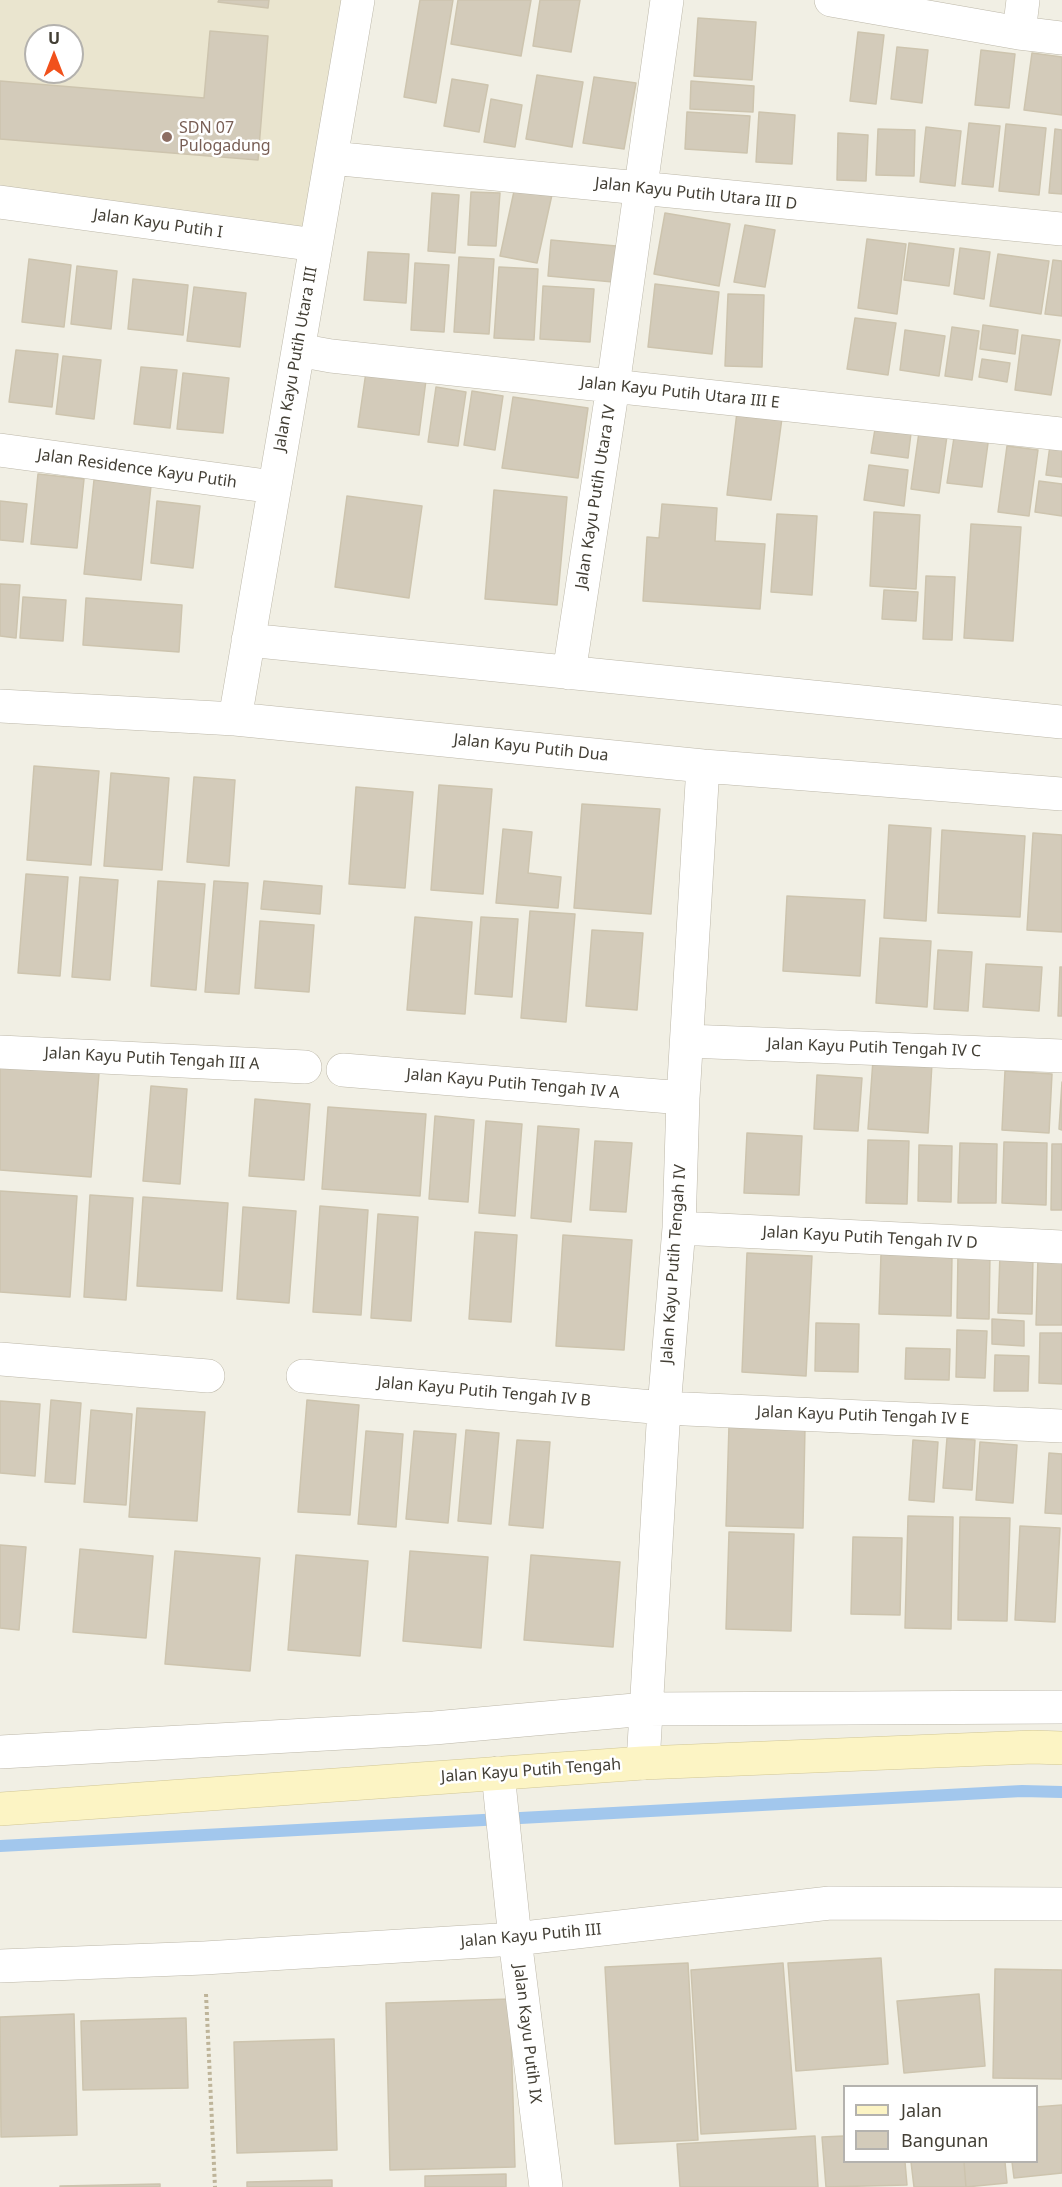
<!DOCTYPE html>
<html>
<head>
<meta charset="utf-8">
<style>
  body { margin:0 }
  #map { position:relative; width:1062px; height:2187px; overflow:hidden; background:#f1efe4; font-family:"Noto Sans",sans-serif }
  canvas { display:block }
  .legend { position:absolute; left:843px; top:2085px; width:195px; height:78px; box-sizing:border-box; background:#fff; border:2px solid #b4b2ae; margin:0; padding:8px 10px; list-style:none; font-size:18px; color:#433f35 }
  .legend li { display:flex; align-items:center; gap:12px; height:30px }
  .legend b { width:30px; border:2px solid #b4b2ae }
  .north { position:absolute; left:24px; top:24px; width:60px; height:60px; box-sizing:border-box; background:#fff; border:2px solid #b4b2ae; border-radius:50%; rotate:0deg; font-size:16px; font-weight:700; line-height:24px; text-align:center; color:#433f35 }
  .north::after { content:''; display:block; margin:auto; width:21px; height:27px; background:#f1511c; clip-path:polygon(50% 0,100% 100%,50% 72%,0 100%) }
</style>
</head>
<body>
<div id="map">
<canvas width="1062" height="2187"></canvas>
<ul class="legend">
<li><b style="height:8px;background:#fcf4c4"></b>Jalan</li>
<li><b style="height:16px;background:#d3cbba"></b>Bangunan</li>
</ul>
<div class="north">U</div>
</div>
<script>
const context = document.querySelector('canvas').getContext('2d');
context.lineJoin = 'round';
function fillPath(path, color) { context.fillStyle = color; context.fill(path, 'evenodd'); }
function trace(path, color, width, dash) { context.strokeStyle = color; context.lineWidth = width; context.lineCap = dash ? 'butt' : 'round'; context.setLineDash(dash || []); context.stroke(path); }
function drawText(font, color, halo, rows, align = 'center') {
  context.font = font + ' "Noto Sans",sans-serif'; context.lineWidth = 5; context.setLineDash([]); context.textBaseline = 'middle'; context.strokeStyle = halo; context.fillStyle = color; for (const [text, x, y, turn = 0] of rows) {
    context.save(); context.translate(x, y); context.rotate((+turn || 0) * Math.PI / 180); context.textAlign = isNaN(turn) ? turn : align; if (halo) context.strokeText(text, 0, 0); context.fillText(text, 0, 0); context.restore();
  }
}
const education = new Path2D(`
  M 0,0 L 358,0 L 316,245 L 0,202 ZM 36,36 L 72,36 L 72,72 L 36,72 Z`);
const stream = new Path2D(`
  M 0,1846 L 1022,1791 L 1062,1792`);
const building = new Path2D(`
  M 219,0 L 269,0 L 268,8 L 218,2 Z
  M 420,0 L 453,0 L 436,103 L 404,97 Z
  M 458,0 L 531,0 L 521,56 L 451,44 Z
  M 540,0 L 580,0 L 571,52 L 533,46 Z
  M 698,18 L 756,22 L 752,80 L 694,76 Z
  M 210,31 L 268,36 L 258,160 L 0,139 L 0,81 L 204,98 Z
  M 858,32 L 884,35 L 876,104 L 850,101 Z
  M 897,47 L 928,50 L 922,103 L 891,99 Z
  M 981,50 L 1015,54 L 1009,108 L 975,105 Z
  M 1032,53 L 1062,57 L 1062,115 L 1024,110 Z
  M 537,75 L 583,82 L 572,147 L 526,139 Z
  M 594,77 L 636,83 L 624,149 L 583,143 Z
  M 452,79 L 488,85 L 479,132 L 444,126 Z
  M 691,81 L 754,86 L 753,112 L 690,109 Z
  M 491,99 L 522,105 L 515,147 L 484,142 Z
  M 687,112 L 750,116 L 747,153 L 685,149 Z
  M 759,112 L 795,115 L 792,164 L 756,162 Z
  M 969,123 L 1000,126 L 993,187 L 962,184 Z
  M 1006,124 L 1046,128 L 1039,195 L 999,191 Z
  M 926,127 L 961,131 L 955,186 L 920,182 Z
  M 878,129 L 915,130 L 914,176 L 876,175 Z
  M 1055,129 L 1062,130 L 1062,194 L 1049,193 Z
  M 838,133 L 868,135 L 866,181 L 837,180 Z
  M 516,182 L 553,190 L 537,263 L 500,256 Z
  M 471,192 L 500,193 L 496,246 L 468,245 Z
  M 432,193 L 459,195 L 455,253 L 428,251 Z
  M 665,213 L 730,224 L 719,286 L 654,274 Z
  M 745,225 L 775,230 L 765,287 L 734,282 Z
  M 867,239 L 906,244 L 897,314 L 858,308 Z
  M 551,240 L 616,246 L 613,282 L 548,276 Z
  M 909,243 L 954,249 L 949,286 L 904,280 Z
  M 960,248 L 990,252 L 984,299 L 954,294 Z
  M 368,252 L 409,254 L 406,303 L 364,300 Z
  M 998,254 L 1049,261 L 1041,314 L 990,306 Z
  M 459,257 L 494,259 L 489,334 L 454,332 Z
  M 29,259 L 71,265 L 64,327 L 22,322 Z
  M 1053,260 L 1062,261 L 1062,316 L 1045,314 Z
  M 415,263 L 449,265 L 444,332 L 411,330 Z
  M 77,266 L 117,271 L 111,329 L 71,324 Z
  M 499,267 L 538,269 L 534,340 L 494,338 Z
  M 133,279 L 188,285 L 183,335 L 128,329 Z
  M 655,284 L 719,292 L 712,354 L 648,347 Z
  M 543,286 L 594,289 L 590,342 L 540,339 Z
  M 194,287 L 246,293 L 240,347 L 187,341 Z
  M 728,294 L 764,295 L 762,367 L 725,366 Z
  M 855,318 L 896,323 L 888,375 L 847,369 Z
  M 983,325 L 1018,330 L 1015,354 L 980,349 Z
  M 952,327 L 979,331 L 972,380 L 945,376 Z
  M 905,330 L 945,336 L 939,376 L 900,370 Z
  M 1022,335 L 1060,340 L 1051,395 L 1015,390 Z
  M 16,350 L 58,354 L 52,407 L 9,402 Z
  M 63,356 L 101,360 L 94,419 L 56,414 Z
  M 982,359 L 1010,363 L 1007,382 L 979,377 Z
  M 141,367 L 177,370 L 170,428 L 134,424 Z
  M 366,372 L 426,380 L 419,435 L 358,427 Z
  M 183,373 L 229,378 L 223,433 L 177,429 Z
  M 436,387 L 466,392 L 458,446 L 428,442 Z
  M 472,391 L 503,396 L 495,450 L 464,445 Z
  M 513,397 L 588,408 L 578,478 L 502,468 Z
  M 737,412 L 782,418 L 771,500 L 727,495 Z
  M 875,429 L 911,433 L 908,458 L 871,453 Z
  M 955,431 L 989,436 L 982,487 L 947,483 Z
  M 919,432 L 947,436 L 939,493 L 911,489 Z
  M 1051,438 L 1062,439 L 1062,477 L 1046,475 Z
  M 1007,446 L 1038,450 L 1029,516 L 998,512 Z
  M 869,465 L 908,470 L 904,506 L 864,500 Z
  M 38,474 L 84,479 L 77,548 L 31,544 Z
  M 94,480 L 151,486 L 141,580 L 84,574 Z
  M 1039,481 L 1062,484 L 1062,516 L 1035,512 Z
  M 494,490 L 567,497 L 557,605 L 485,599 Z
  M 347,496 L 422,506 L 409,598 L 335,587 Z
  M 0,501 L 27,504 L 23,542 L 0,540 Z
  M 157,501 L 200,506 L 193,568 L 151,563 Z
  M 662,504 L 717,508 L 715,541 L 765,544 L 760,609 L 643,601 L 647,537 L 659,538 Z
  M 874,512 L 920,515 L 916,589 L 870,586 Z
  M 777,514 L 817,516 L 812,595 L 771,592 Z
  M 971,524 L 1021,527 L 1013,641 L 964,638 Z
  M 926,576 L 955,577 L 952,640 L 923,639 Z
  M 0,584 L 20,585 L 16,638 L 0,636 Z
  M 884,590 L 918,592 L 916,621 L 882,619 Z
  M 23,597 L 66,600 L 63,641 L 20,638 Z
  M 86,598 L 182,605 L 179,652 L 83,645 Z
  M 34,766 L 99,771 L 91,865 L 27,860 Z
  M 111,773 L 169,778 L 162,870 L 104,866 Z
  M 194,777 L 235,780 L 229,866 L 187,862 Z
  M 439,785 L 492,789 L 483,894 L 431,890 Z
  M 356,787 L 413,792 L 405,888 L 349,884 Z
  M 582,804 L 660,809 L 651,914 L 574,908 Z
  M 889,825 L 931,828 L 926,921 L 884,918 Z
  M 503,829 L 532,832 L 528,873 L 561,877 L 558,908 L 496,903 Z
  M 942,830 L 1025,836 L 1020,917 L 938,913 Z
  M 1033,833 L 1062,835 L 1062,932 L 1027,930 Z
  M 26,874 L 68,877 L 60,976 L 18,973 Z
  M 80,877 L 118,880 L 110,980 L 72,977 Z
  M 158,881 L 205,884 L 196,990 L 151,986 Z
  M 214,881 L 248,883 L 239,994 L 205,992 Z
  M 264,881 L 322,886 L 320,914 L 261,909 Z
  M 787,896 L 865,900 L 860,976 L 783,971 Z
  M 530,911 L 575,914 L 566,1022 L 521,1018 Z
  M 415,917 L 472,922 L 465,1014 L 407,1010 Z
  M 481,917 L 518,919 L 512,997 L 475,994 Z
  M 260,921 L 314,925 L 309,992 L 255,988 Z
  M 592,930 L 643,933 L 637,1010 L 586,1006 Z
  M 880,938 L 931,941 L 927,1007 L 876,1003 Z
  M 938,950 L 972,952 L 968,1011 L 934,1009 Z
  M 986,964 L 1042,967 L 1039,1011 L 983,1007 Z
  M 1060,967 L 1062,967 L 1062,1016 L 1058,1016 Z
  M 873,1060 L 932,1063 L 928,1133 L 868,1129 Z
  M 0,1065 L 99,1073 L 91,1177 L 0,1170 Z
  M 1005,1071 L 1052,1074 L 1049,1133 L 1002,1130 Z
  M 817,1075 L 862,1078 L 858,1131 L 814,1129 Z
  M 1062,1082 L 1062,1130 L 1059,1129 Z
  M 151,1086 L 187,1089 L 180,1184 L 143,1181 Z
  M 255,1099 L 310,1104 L 304,1180 L 249,1176 Z
  M 328,1107 L 426,1114 L 420,1196 L 322,1189 Z
  M 435,1116 L 474,1120 L 468,1202 L 429,1199 Z
  M 486,1121 L 522,1124 L 515,1216 L 479,1213 Z
  M 538,1126 L 579,1129 L 571,1222 L 531,1218 Z
  M 747,1133 L 802,1136 L 799,1195 L 744,1193 Z
  M 868,1140 L 909,1141 L 907,1204 L 866,1203 Z
  M 595,1141 L 632,1143 L 626,1212 L 590,1210 Z
  M 1004,1142 L 1047,1143 L 1046,1205 L 1002,1203 Z
  M 960,1143 L 997,1144 L 996,1203 L 958,1203 Z
  M 1052,1144 L 1062,1144 L 1062,1210 L 1051,1210 Z
  M 919,1145 L 952,1146 L 951,1202 L 918,1201 Z
  M 0,1191 L 77,1196 L 70,1297 L 0,1292 Z
  M 90,1195 L 133,1198 L 126,1300 L 84,1297 Z
  M 143,1197 L 228,1203 L 222,1291 L 137,1286 Z
  M 320,1206 L 368,1210 L 361,1315 L 313,1312 Z
  M 243,1207 L 296,1211 L 289,1303 L 237,1299 Z
  M 378,1214 L 418,1217 L 411,1321 L 371,1318 Z
  M 475,1232 L 517,1235 L 511,1322 L 469,1319 Z
  M 563,1235 L 632,1240 L 624,1350 L 556,1346 Z
  M 958,1252 L 990,1253 L 989,1319 L 957,1318 Z
  M 747,1253 L 812,1256 L 806,1376 L 742,1372 Z
  M 881,1254 L 952,1256 L 951,1316 L 879,1314 Z
  M 1000,1254 L 1033,1255 L 1032,1314 L 998,1313 Z
  M 1038,1257 L 1062,1258 L 1062,1325 L 1036,1325 Z
  M 992,1319 L 1024,1321 L 1024,1346 L 992,1344 Z
  M 816,1323 L 859,1324 L 858,1372 L 815,1371 Z
  M 957,1330 L 987,1331 L 985,1378 L 956,1377 Z
  M 1040,1333 L 1062,1333 L 1062,1384 L 1039,1383 Z
  M 906,1348 L 950,1349 L 949,1380 L 905,1379 Z
  M 995,1355 L 1029,1356 L 1028,1391 L 994,1391 Z
  M 51,1400 L 81,1403 L 75,1484 L 45,1482 Z
  M 307,1400 L 359,1405 L 350,1515 L 298,1512 Z
  M 0,1401 L 40,1404 L 35,1476 L 0,1473 Z
  M 137,1408 L 205,1412 L 197,1521 L 129,1517 Z
  M 91,1410 L 132,1414 L 126,1505 L 84,1502 Z
  M 729,1425 L 805,1427 L 803,1528 L 726,1526 Z
  M 466,1430 L 499,1433 L 491,1524 L 458,1521 Z
  M 366,1431 L 403,1434 L 396,1527 L 358,1524 Z
  M 414,1431 L 456,1434 L 448,1523 L 406,1519 Z
  M 947,1438 L 975,1440 L 972,1490 L 943,1488 Z
  M 517,1440 L 550,1442 L 543,1528 L 509,1525 Z
  M 913,1440 L 938,1442 L 934,1502 L 909,1500 Z
  M 980,1442 L 1017,1445 L 1013,1503 L 976,1500 Z
  M 1049,1453 L 1062,1454 L 1062,1514 L 1045,1513 Z
  M 908,1516 L 953,1517 L 951,1629 L 905,1628 Z
  M 960,1517 L 1010,1518 L 1007,1621 L 958,1620 Z
  M 1020,1526 L 1060,1528 L 1055,1622 L 1015,1620 Z
  M 729,1532 L 794,1534 L 791,1631 L 726,1629 Z
  M 853,1537 L 902,1538 L 900,1615 L 851,1614 Z
  M 0,1545 L 26,1547 L 19,1630 L 0,1628 Z
  M 80,1549 L 153,1556 L 146,1638 L 73,1632 Z
  M 175,1551 L 260,1558 L 250,1671 L 165,1664 Z
  M 410,1551 L 488,1557 L 481,1648 L 403,1641 Z
  M 296,1555 L 368,1561 L 360,1656 L 288,1650 Z
  M 531,1555 L 620,1562 L 613,1647 L 524,1640 Z
  M 881,1958 L 888,2064 L 796,2071 L 788,1963 Z
  M 688,1963 L 698,2140 L 615,2144 L 605,1967 Z
  M 783,1963 L 796,2129 L 701,2134 L 691,1970 Z
  M 995,1969 L 1062,1970 L 1062,2079 L 993,2078 Z
  M 979,1994 L 985,2066 L 904,2073 L 897,2001 Z
  M 510,1999 L 515,2167 L 390,2170 L 386,2003 Z
  M 74,2014 L 77,2135 L 1,2137 L 0,2017 Z
  M 186,2018 L 188,2088 L 83,2090 L 81,2021 Z
  M 334,2039 L 337,2150 L 237,2153 L 234,2042 Z
  M 1062,2105 L 1062,2173 L 1014,2178 L 1012,2162 L 1036,2162 L 1036,2107 Z
  M 815,2136 L 818,2187 L 680,2187 L 677,2144 Z
  M 844,2136 L 844,2162 L 905,2162 L 907,2185 L 826,2187 L 822,2137 Z
  M 911,2162 L 964,2162 L 966,2187 L 914,2187 Z
  M 964,2162 L 1005,2162 L 1007,2183 L 966,2187 Z
  M 506,2174 L 506,2187 L 425,2187 L 425,2176 Z
  M 332,2180 L 332,2187 L 247,2187 L 247,2182 Z
  M 160,2184 L 160,2187 L 60,2187 L 60,2186 Z`);
const path = new Path2D(`
  M 206,1994 L 215,2187`);
const street = new Path2D(`
  M 831,0 L 1019,33 L 1062,38
  M 1019,33 L 1023,0
  M 331,158 L 1062,229
  M 0,202 L 316,245
  M 298,350 L 331,356 L 1062,434
  M 0,450 L 274,487
  M 248,640 L 1062,722
  M 569,673 L 613,386 L 667,0
  M 0,706 L 235,719 L 703,766 L 1062,794
  M 235,719 L 358,0
  M 687,1041 L 1062,1056
  M 0,1052 L 305,1067
  M 343,1070 L 683,1098
  M 679,1228 L 1062,1247
  M 0,1359 L 208,1376
  M 303,1376 L 664,1408 L 1062,1426
  M 0,1752 L 434,1728 L 646,1709 L 1062,1707
  M 643,1763 L 664,1408 L 679,1228 L 683,1098 L 703,766
  M 498,1773 L 515,1939 L 546,2187
  M 0,1966 L 204,1958 L 515,1939 L 830,1903 L 1062,1904`);
const secondary = new Path2D(`
  M 0,1809 L 643,1763 L 1033,1747 L 1062,1748`);
const markers = [
  [167,137,6,"#8d6e63"]
];
const educationNames = [
  ["SDN 07",179,128],
  ["Pulogadung",179,146]
];
const streetNames = [
  ["Jalan Kayu Putih Utara III D",696,194,6],
  ["Jalan Kayu Putih I",158,224,8],
  ["Jalan Kayu Putih Utara III",296,359,-80],
  ["Jalan Kayu Putih Utara III E",680,393,6],
  ["Jalan Residence Kayu Putih",137,469,8],
  ["Jalan Kayu Putih Utara IV",596,497,-81],
  ["Jalan Kayu Putih Dua",531,748,6],
  ["Jalan Kayu Putih Tengah IV C",874,1048,2],
  ["Jalan Kayu Putih Tengah III A",152,1059,3],
  ["Jalan Kayu Putih Tengah IV A",513,1084,5],
  ["Jalan Kayu Putih Tengah IV D",870,1238,3],
  ["Jalan Kayu Putih Tengah IV",674,1264,-86],
  ["Jalan Kayu Putih Tengah IV B",484,1392,5],
  ["Jalan Kayu Putih Tengah IV E",863,1416,2],
  ["Jalan Kayu Putih Tengah",531,1771,-4],
  ["Jalan Kayu Putih III",531,1936,-5],
  ["Jalan Kayu Putih IX",527,2034,83]
];
fillPath(education, '#eae5cf');
trace(stream, '#a2c7ed', 12);
fillPath(building, '#d3cbba');
trace(building, '#cdc4ae', 1.5);
trace(street, '#bcb7a8', 34);
trace(secondary, '#d0c696', 34);
trace(path, '#beb499', 4, [3, 3]);
trace(street, '#fff', 33);
trace(secondary, '#fcf4c4', 33);
for (const [x, y, r, color] of markers) { const dot = new Path2D(); dot.arc(x, y, r, 0, 2 * Math.PI); context.fillStyle = color; context.fill(dot); trace(dot, '#fff', 2); }
drawText('16px', '#785e54', '#fff', educationNames, 'left');
drawText('16px', '#433f35', '#fff', streetNames);
</script>
</body>
</html>
